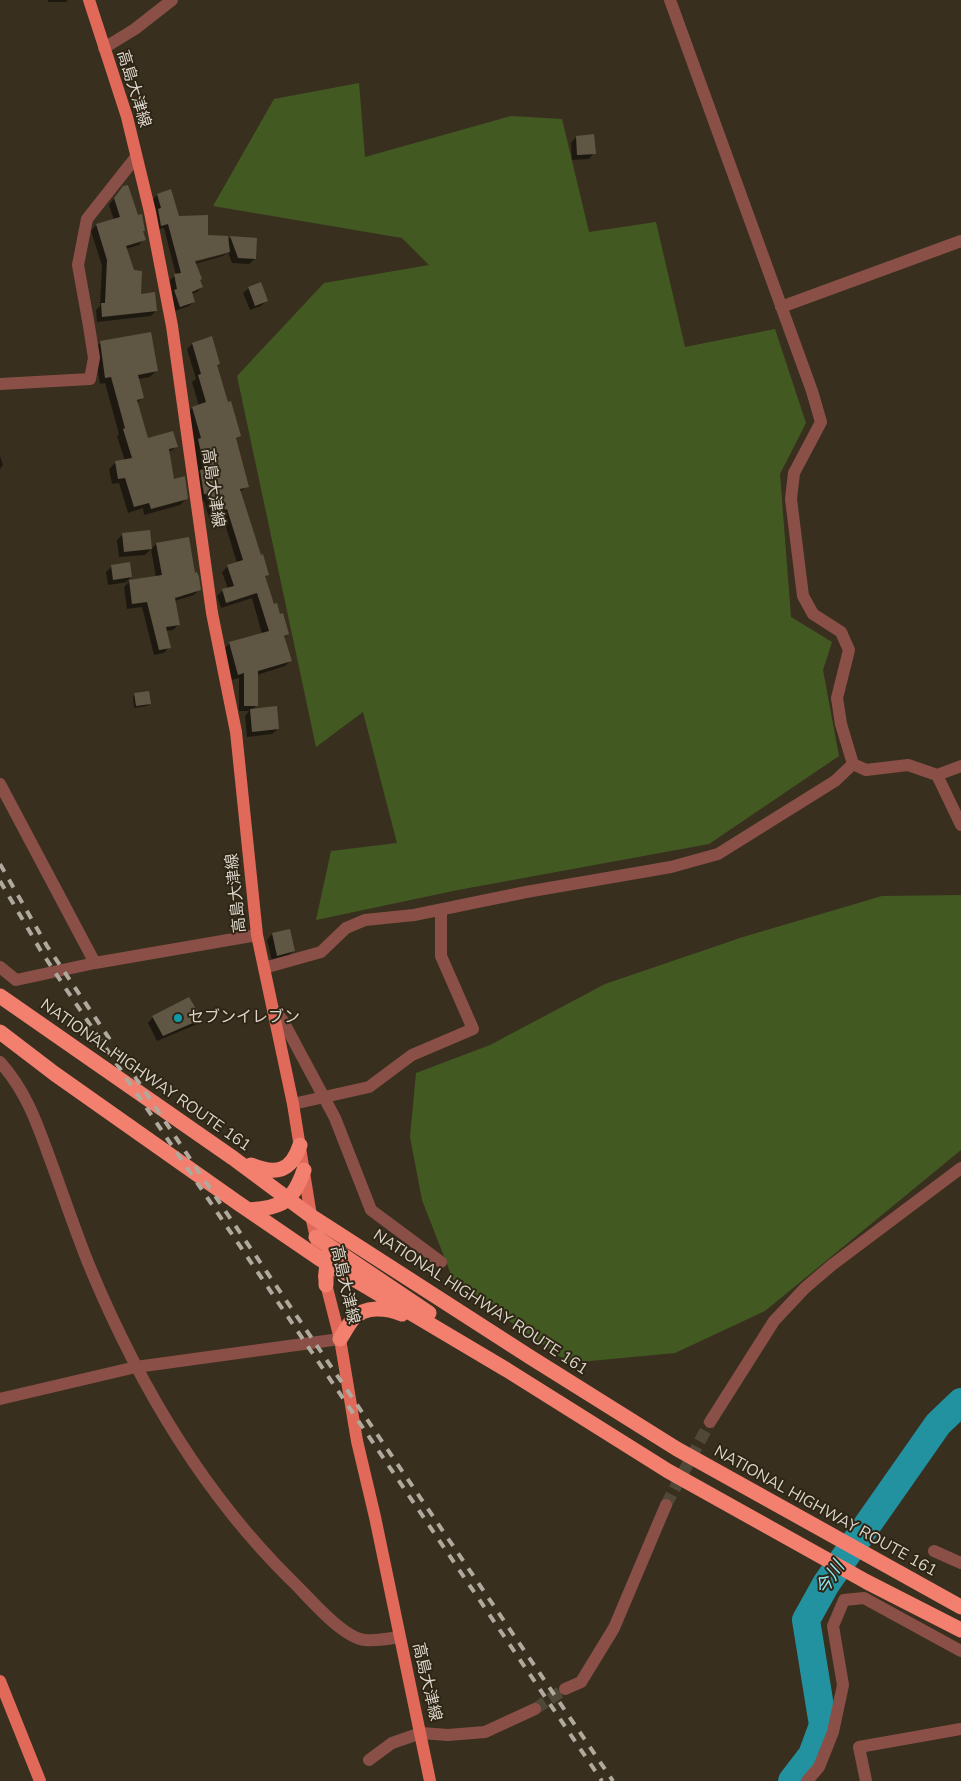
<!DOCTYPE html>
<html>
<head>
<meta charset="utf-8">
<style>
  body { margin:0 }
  canvas { display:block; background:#382f1e }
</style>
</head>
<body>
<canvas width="961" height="1781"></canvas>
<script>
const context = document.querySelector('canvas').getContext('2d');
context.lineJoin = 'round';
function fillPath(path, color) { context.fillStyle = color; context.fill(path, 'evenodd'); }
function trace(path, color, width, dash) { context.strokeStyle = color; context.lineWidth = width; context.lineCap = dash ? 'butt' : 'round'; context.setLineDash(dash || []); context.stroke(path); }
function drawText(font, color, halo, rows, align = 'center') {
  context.font = font + ' "Nunito Sans","Noto Sans JP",sans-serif'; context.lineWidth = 4; context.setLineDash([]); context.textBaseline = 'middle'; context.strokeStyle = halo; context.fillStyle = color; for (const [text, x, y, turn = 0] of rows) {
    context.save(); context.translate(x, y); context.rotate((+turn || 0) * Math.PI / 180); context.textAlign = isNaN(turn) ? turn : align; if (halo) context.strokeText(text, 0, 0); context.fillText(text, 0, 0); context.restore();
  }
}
const green = new Path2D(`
  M 359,83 L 365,157 L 511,116 L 562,119 L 589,232 L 656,222 L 685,347 L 775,329 L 806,423 L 780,474 L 791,617 L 832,642 L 823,670 L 839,756 L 709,844 L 458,890 L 316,920 L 331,851 L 397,843 L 363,712 L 316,747 L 237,376 L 324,283 L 429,265 L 402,238 L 213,206 L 274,99 Z
  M 961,895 L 961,1150 L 765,1311 L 675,1353 L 569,1363 L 454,1282 L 422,1200 L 410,1137 L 416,1073 L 490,1045 L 605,984 L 743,937 L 882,896 Z`);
const shadow = new Path2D(`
  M 48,0 L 68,0 L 66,2 L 48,2 Z
  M 576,137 L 594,153 L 589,159 L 572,160 L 571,143 Z
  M 118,193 L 137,216 L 144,230 L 142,232 L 144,239 L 139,245 L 126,249 L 140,295 L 156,311 L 151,316 L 97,322 L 96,310 L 100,306 L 102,266 L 91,231 L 96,225 L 114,220 L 109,205 Z
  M 157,195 L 178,217 L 207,236 L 227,241 L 230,238 L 256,239 L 255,259 L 249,264 L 232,263 L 228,252 L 223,256 L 195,264 L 202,287 L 197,292 L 191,294 L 194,302 L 189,306 L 175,311 L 170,280 L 176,275 L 164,228 L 156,230 L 153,215 L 156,212 L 152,200 ZM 225,252 L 225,254 L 189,264 L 188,261 Z
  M 249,288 L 267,300 L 261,306 L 250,310 L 243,293 Z
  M 100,343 L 157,370 L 150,377 L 138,379 L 143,397 L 137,403 L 147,439 L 176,447 L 168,453 L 173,481 L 187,498 L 180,505 L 144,515 L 143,508 L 128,513 L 119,483 L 112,484 L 109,469 L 115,463 L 125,461 L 117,436 L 119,434 L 105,383 L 100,384 L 94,349 Z
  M 192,344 L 219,363 L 216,367 L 227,404 L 240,436 L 235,440 L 247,486 L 240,492 L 260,556 L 268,574 L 264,578 L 273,606 L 288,634 L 283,638 L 290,661 L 285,666 L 257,675 L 257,705 L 252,710 L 278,729 L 272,734 L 247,737 L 245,716 L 249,711 L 239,711 L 239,678 L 232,680 L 224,649 L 229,644 L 262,634 L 252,598 L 221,608 L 217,596 L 223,590 L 228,589 L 222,572 L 228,566 L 237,563 L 222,514 L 209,518 L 204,501 L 201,501 L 195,477 L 199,473 L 193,446 L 195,443 L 186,414 L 192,408 L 199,406 L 192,382 L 196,379 L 187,349 Z
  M 0,456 L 3,465 L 0,469 Z
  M 123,534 L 151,549 L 145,555 L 119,557 L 117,540 Z
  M 156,544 L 194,575 L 199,590 L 194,595 L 175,601 L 178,625 L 173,630 L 166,631 L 169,647 L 164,653 L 154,655 L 142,607 L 127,609 L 124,587 L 129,582 L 108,585 L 106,572 L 112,566 L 131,577 L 126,582 L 156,577 L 151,549 Z
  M 135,694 L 150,704 L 147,706 L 134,708 L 133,696 Z
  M 272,934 L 294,950 L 288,956 L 272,961 L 267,940 Z
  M 153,1017 L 201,1019 L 195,1025 L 157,1041 L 148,1023 Z`);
const river = new Path2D(`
  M 792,1781 L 812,1755 L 823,1725 L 806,1620 L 826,1584 L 938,1424 L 961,1402`);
const building = new Path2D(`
  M 594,134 L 596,154 L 577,155 L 576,136 Z
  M 128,185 L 138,215 L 142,214 L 145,231 L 143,231 L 146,240 L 126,246 L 134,270 L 142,271 L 141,294 L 155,292 L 157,311 L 102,317 L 101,303 L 105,303 L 107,260 L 96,224 L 120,217 L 114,198 L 123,186 Z
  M 171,189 L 179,216 L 208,215 L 208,235 L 228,236 L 230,252 L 195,261 L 202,279 L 200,280 L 203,287 L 192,292 L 195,302 L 180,307 L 174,290 L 177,289 L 174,274 L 181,273 L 168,224 L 161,226 L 158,209 L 161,208 L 157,194 Z
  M 230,236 L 257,238 L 256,259 L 238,258 Z
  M 261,282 L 268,301 L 255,306 L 248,287 Z
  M 151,332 L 158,371 L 138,375 L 144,398 L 137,400 L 148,438 L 173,431 L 178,447 L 169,449 L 174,479 L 185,476 L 188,499 L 151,509 L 149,503 L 134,507 L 125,478 L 118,479 L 115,461 L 132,458 L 123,429 L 125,428 L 111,377 L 105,378 L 100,341 Z
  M 212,336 L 220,364 L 217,365 L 228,402 L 231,401 L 241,436 L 236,438 L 249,487 L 240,489 L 261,555 L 263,554 L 269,575 L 265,576 L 274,604 L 277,603 L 280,614 L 283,613 L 289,634 L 284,636 L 292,661 L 258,671 L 258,706 L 244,706 L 244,673 L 238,675 L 229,642 L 269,631 L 257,593 L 226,603 L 222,589 L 234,586 L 227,565 L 243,560 L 227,509 L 214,513 L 209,496 L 207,496 L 206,494 L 204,494 L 200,470 L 205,469 L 198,439 L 201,438 L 192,407 L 206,402 L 198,375 L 201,374 L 192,343 Z
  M 150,530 L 152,549 L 124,552 L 122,533 Z
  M 189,537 L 195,573 L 197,572 L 199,577 L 201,590 L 175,598 L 180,625 L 166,627 L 171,648 L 159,650 L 147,602 L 132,604 L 129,580 L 162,575 L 156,543 Z
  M 130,562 L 132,577 L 113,580 L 111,565 Z
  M 149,691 L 151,704 L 136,706 L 134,693 Z
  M 277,706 L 279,729 L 252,732 L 250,709 Z
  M 290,929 L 295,951 L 277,956 L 272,933 Z
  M 189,997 L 202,1019 L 163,1036 L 152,1016 Z`);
const minorTunnel = new Path2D(`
  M 666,1505 L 710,1422
  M 535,1709 L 565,1689`);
const minor = new Path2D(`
  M 670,0 L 812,391 L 821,422 L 794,473 L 791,499 L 803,596 L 813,614 L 841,632 L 849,650 L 837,698 L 841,724 L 853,764 L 866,770 L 908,765 L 937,775 L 961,766
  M 104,48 L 135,29 L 172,0
  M 781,307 L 961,241
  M 0,384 L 90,379 L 94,358 L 89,326 L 78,265 L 87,219 L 136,157
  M 937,775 L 961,825
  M 0,784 L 95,963
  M 0,967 L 16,980 L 95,963 L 257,935
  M 264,968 L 321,952 L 346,928 L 365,920 L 414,915 L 526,892 L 671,867 L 718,854 L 835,781 L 853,764
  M 274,1010 L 283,1021 L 335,1118 L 371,1210 L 441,1262
  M 0,1062 C 26,1091 37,1123 50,1159 C 63,1194 75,1230 89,1265 C 137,1381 201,1491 290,1579 C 308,1596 342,1638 365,1640 C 377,1641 388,1639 399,1637
  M 293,1104 L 369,1087 L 412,1055 L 473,1029 L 441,956 L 441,910
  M 0,1399 L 136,1367 L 340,1339
  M 710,1422 L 774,1321 L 805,1288 L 832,1265 L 961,1168
  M 934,1551 L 961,1563
  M 565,1689 L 581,1682 L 614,1628 L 666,1505
  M 369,1760 L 392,1743 L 421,1733 L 448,1735 L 485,1732 L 535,1709
  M 807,1781 L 819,1767 L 833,1732 L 843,1685 L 833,1626 L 844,1600 L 864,1598 L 961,1651
  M 866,1781 L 859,1747 L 961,1729`);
const major = new Path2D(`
  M 89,0 L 127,117 L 150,212 L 172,326 L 212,613 L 236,732 L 257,935 L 293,1104 L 311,1216 L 318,1247
  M 324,1276 L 340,1339 L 357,1441 L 375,1517 L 430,1781
  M 0,1681 L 40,1781`);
const highway = new Path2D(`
  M 0,996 L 233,1158 L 311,1216 L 530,1357 L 677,1449 L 961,1607
  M 0,1032 L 55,1074 L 238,1203 L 320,1259 L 507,1370 L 668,1471 L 867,1582 L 961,1630
  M 251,1165 C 276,1175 291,1172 300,1145
  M 248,1210 C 282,1208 293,1202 304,1170
  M 316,1237 L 429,1313
  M 326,1285 L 326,1272 L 328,1254
  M 340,1339 C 344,1333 348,1325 353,1319 C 365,1305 387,1308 402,1314`);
const rail = new Path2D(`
  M 0,864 L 47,946 L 228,1215 L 613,1781
  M 0,881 L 41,951 L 66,989 L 602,1781`);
const markers = [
  [178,1018,5,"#0f9aa8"]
];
const streetNames = [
  ["高島大津線",133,89,73],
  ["高島大津線",212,488,82],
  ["高島大津線",237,893,-96],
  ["NATIONAL HIGHWAY ROUTE 161",145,1076,35],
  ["高島大津線",344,1285,77],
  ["NATIONAL HIGHWAY ROUTE 161",480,1303,33],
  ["NATIONAL HIGHWAY ROUTE 161",825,1512,29],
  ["高島大津線",426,1682,77]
];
const poiNames = [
  ["セブンイレブン",188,1018]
];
const waterNames = [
  ["今川",831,1579,-57]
];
fillPath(green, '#435922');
fillPath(shadow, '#0007');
trace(river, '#2292a1', 28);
fillPath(building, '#605644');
trace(minorTunnel, '#504838', 12, [12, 6]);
trace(minor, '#8a5047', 12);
trace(major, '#e16959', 12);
trace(highway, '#f37f6f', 15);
trace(rail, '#b0a99d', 4, [9, 9]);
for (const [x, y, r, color] of markers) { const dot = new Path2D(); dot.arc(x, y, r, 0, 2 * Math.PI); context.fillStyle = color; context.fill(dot); trace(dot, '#2e2515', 2); }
drawText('16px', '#dbd5cb', '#2e2515', streetNames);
drawText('16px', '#dbd5cb', '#2e2515', poiNames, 'left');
drawText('italic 18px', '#8eebfa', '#2e2515', waterNames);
</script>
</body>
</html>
